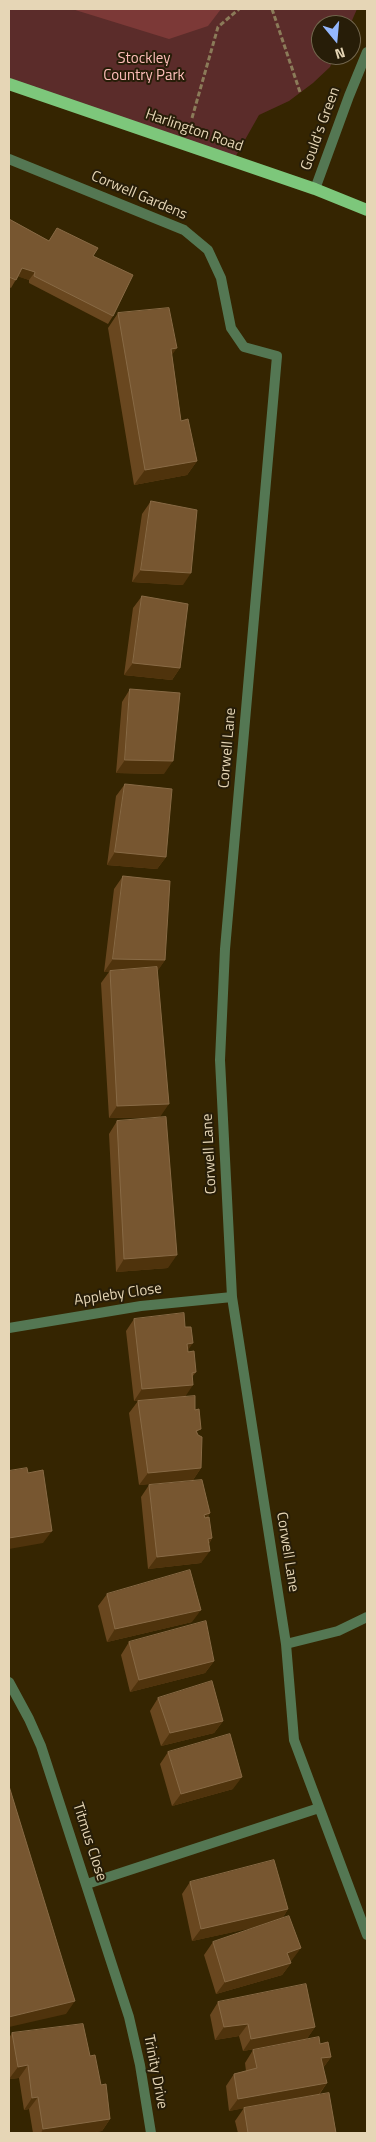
<!DOCTYPE html>
<html>
<head>
<meta charset="utf-8">
<style>
  body { margin:0 }
  #map { position:relative; width:376px; height:2142px; overflow:hidden; background:#352501; font-family:"Titillium Web",sans-serif }
  canvas { display:block }
  .frame { position:absolute; inset:0; border:10px solid #e6d6b6; pointer-events:none }
  .north { position:absolute; left:311px; top:15px; width:50px; height:50px; box-sizing:border-box; background:#271d08; border:1px solid #73674e; border-radius:50%; rotate:163deg; font-size:14px; font-weight:700; line-height:20px; text-align:center; color:#e6d6b6 }
  .north::after { content:''; display:block; margin:auto; width:18px; height:22px; background:#94b7fd; clip-path:polygon(50% 0,100% 100%,50% 72%,0 100%) }
</style>
</head>
<body>
<div id="map">
<canvas width="376" height="2142"></canvas>
<div class="frame"></div>
<div class="north">N</div>
</div>
<script>
const context = document.querySelector('canvas').getContext('2d');
context.lineJoin = 'round';
function fillPath(path, color) { context.fillStyle = color; context.fill(path, 'evenodd'); }
function trace(path, color, width, dash) { context.strokeStyle = color; context.lineWidth = width; context.lineCap = dash ? 'butt' : 'round'; context.setLineDash(dash || []); context.stroke(path); }
function drawText(font, color, halo, rows, align = 'center') {
  context.font = font + ' "Titillium Web",sans-serif'; context.lineWidth = 4; context.setLineDash([]); context.textBaseline = 'middle'; context.strokeStyle = halo; context.fillStyle = color; for (const [text, x, y, turn = 0] of rows) {
    context.save(); context.translate(x, y); context.rotate((+turn || 0) * Math.PI / 180); context.textAlign = isNaN(turn) ? turn : align; if (halo) context.strokeText(text, 0, 0); context.fillText(text, 0, 0); context.restore();
  }
}
const green = new Path2D(`
  M 9,9 L 357,9 L 350,25 L 321,25 L 321,55 L 335,55 L 330,67 L 313,83 L 289,101 L 259,115 L 233,161 L 9,85 Z`);
const forest = new Path2D(`
  M 72,9 L 221,9 L 208,26 L 169,39 Z`);
const path = new Path2D(`
  M 272,9 L 300,92
  M 192,118 L 218,27 L 239,9`);
const street = new Path2D(`
  M 9,159 L 184,230 L 208,250 L 221,278 L 231,328 L 244,347 L 277,356 L 225,949 L 220,1060 L 232,1297 L 286,1644 L 294,1740 L 367,1935
  M 315,189 L 349,96 L 367,52
  M 9,1328 L 141,1306 L 232,1297
  M 286,1644 L 338,1631 L 367,1617
  M 9,1682 L 29,1719 L 41,1746 L 129,2017 L 140,2065 L 151,2133
  M 87,1884 L 319,1808`);
const primary = new Path2D(`
  M 9,84 L 315,189 L 367,210`);
const wall = new Path2D(`
  M 9,219 L 49,241 L 93,256 L 113,316 L 108,324 L 29,283 L 29,280 L 18,276 L 11,288 L 9,287 Z
  M 118,313 L 172,356 L 181,421 L 197,461 L 187,475 L 134,485 L 108,328 Z
  M 151,501 L 183,585 L 132,582 L 142,514 Z
  M 142,596 L 180,668 L 172,680 L 124,675 L 133,608 Z
  M 130,689 L 164,774 L 116,773 L 122,702 Z
  M 125,784 L 166,857 L 157,869 L 107,865 L 116,796 Z
  M 123,876 L 165,960 L 157,971 L 160,1117 L 109,1118 L 101,983 L 109,972 L 104,972 L 114,889 Z
  M 117,1121 L 168,1268 L 116,1272 L 109,1134 Z
  M 134,1319 L 185,1327 L 188,1350 L 196,1372 L 192,1377 L 185,1397 L 195,1410 L 201,1468 L 193,1480 L 139,1485 L 129,1413 L 138,1401 L 155,1400 L 134,1401 L 126,1331 Z
  M 149,1485 L 210,1513 L 207,1518 L 212,1538 L 209,1544 L 201,1563 L 148,1569 L 141,1497 Z
  M 107,1594 L 192,1622 L 107,1642 L 98,1606 Z
  M 129,1642 L 214,1661 L 205,1673 L 130,1692 L 121,1655 Z
  M 158,1698 L 223,1721 L 214,1733 L 161,1746 L 150,1711 Z
  M 168,1752 L 233,1789 L 172,1806 L 160,1764 Z
  M 190,1882 L 288,1909 L 282,1919 L 292,1960 L 290,1961 L 291,1963 L 282,1975 L 216,1994 L 204,1955 L 213,1942 L 260,1926 L 192,1941 L 182,1894 Z
  M 218,2002 L 315,2027 L 306,2040 L 243,2051 L 239,2036 L 215,2040 L 210,2015 Z
  M 12,2033 L 90,2056 L 101,2085 L 110,2119 L 102,2131 L 88,2133 L 33,2133 L 29,2109 L 24,2110 L 19,2078 L 9,2079 L 9,2038 Z
  M 320,2044 L 331,2057 L 323,2068 L 327,2083 L 319,2095 L 336,2133 L 238,2133 L 235,2121 L 244,2108 L 229,2111 L 226,2086 L 234,2074 L 246,2071 L 245,2063 L 253,2050 Z`);
const shadedWall = new Path2D(`
  M 22,268 L 35,272 L 29,280 L 16,276 Z
  M 177,348 L 167,362 L 171,349 Z
  M 197,461 L 187,475 L 134,485 L 145,470 Z
  M 141,570 L 191,573 L 183,585 L 132,582 Z
  M 133,663 L 180,668 L 172,680 L 124,675 Z
  M 125,760 L 173,761 L 164,774 L 116,773 Z
  M 115,852 L 166,857 L 157,869 L 107,865 Z
  M 113,959 L 165,960 L 157,972 L 104,972 Z
  M 169,1104 L 160,1117 L 109,1118 L 117,1106 Z
  M 177,1255 L 168,1268 L 116,1272 L 124,1259 Z
  M 193,1343 L 184,1356 L 187,1344 Z
  M 193,1385 L 185,1397 L 134,1401 L 142,1389 Z
  M 201,1468 L 193,1480 L 139,1485 L 148,1473 Z
  M 210,1513 L 201,1525 L 204,1515 Z
  M 52,1531 L 43,1543 L 9,1549 L 9,1538 Z
  M 212,1538 L 204,1551 L 208,1539 Z
  M 210,1551 L 201,1563 L 148,1569 L 157,1557 Z
  M 201,1610 L 192,1622 L 107,1642 L 115,1629 Z
  M 214,1661 L 205,1673 L 130,1692 L 139,1680 Z
  M 223,1721 L 214,1733 L 161,1746 L 170,1733 Z
  M 242,1777 L 233,1789 L 172,1806 L 181,1794 Z
  M 288,1909 L 280,1922 L 192,1941 L 201,1929 Z
  M 301,1948 L 292,1960 L 278,1965 L 287,1953 Z
  M 291,1963 L 282,1975 L 216,1994 L 225,1982 Z
  M 75,2001 L 66,2014 L 9,2027 L 9,2017 Z
  M 248,2024 L 239,2036 L 215,2040 L 224,2027 Z
  M 315,2027 L 306,2040 L 243,2051 L 251,2039 Z
  M 331,2057 L 322,2069 L 321,2058 Z
  M 28,2065 L 19,2078 L 9,2079 L 18,2067 Z
  M 327,2083 L 318,2095 L 229,2111 L 238,2099 Z
  M 38,2097 L 29,2109 L 24,2110 L 32,2098 Z
  M 110,2119 L 102,2131 L 88,2133 L 41,2133 L 43,2129 Z`);
const building = new Path2D(`
  M 9,219 L 49,241 L 57,228 L 98,248 L 93,256 L 133,275 L 113,316 L 34,276 L 35,272 L 22,268 L 16,280 L 9,277 Z
  M 169,308 L 177,348 L 171,349 L 181,421 L 188,419 L 197,461 L 145,470 L 118,313 Z
  M 151,501 L 197,510 L 191,573 L 141,570 Z
  M 142,596 L 188,604 L 180,668 L 133,663 Z
  M 130,689 L 180,693 L 173,761 L 125,760 Z
  M 125,784 L 172,789 L 166,857 L 115,852 Z
  M 123,876 L 170,881 L 165,960 L 113,959 Z
  M 157,967 L 169,1104 L 117,1106 L 110,971 Z
  M 166,1117 L 177,1255 L 124,1259 L 117,1121 Z
  M 184,1313 L 185,1327 L 191,1327 L 193,1343 L 187,1344 L 188,1352 L 194,1351 L 196,1372 L 192,1373 L 193,1385 L 142,1389 L 134,1319 Z
  M 195,1396 L 195,1410 L 199,1409 L 201,1429 L 196,1431 L 198,1435 L 202,1437 L 201,1468 L 148,1473 L 138,1401 Z
  M 27,1468 L 28,1473 L 43,1470 L 52,1531 L 9,1538 L 9,1471 Z
  M 202,1480 L 210,1513 L 204,1515 L 205,1518 L 209,1517 L 212,1538 L 208,1539 L 210,1551 L 157,1557 L 149,1485 Z
  M 190,1570 L 201,1610 L 115,1629 L 107,1594 Z
  M 206,1621 L 214,1661 L 139,1680 L 129,1642 Z
  M 212,1681 L 223,1721 L 170,1733 L 158,1698 Z
  M 230,1734 L 242,1777 L 181,1794 L 168,1752 Z
  M 9,1786 L 75,2001 L 9,2017 Z
  M 274,1860 L 288,1909 L 201,1929 L 190,1882 Z
  M 289,1916 L 301,1948 L 287,1953 L 291,1963 L 225,1982 L 213,1942 Z
  M 306,1984 L 315,2027 L 251,2039 L 248,2024 L 224,2027 L 218,2002 Z
  M 83,2024 L 90,2056 L 95,2055 L 101,2085 L 106,2084 L 110,2119 L 43,2129 L 38,2097 L 32,2098 L 28,2065 L 18,2067 L 12,2033 Z
  M 319,2037 L 320,2044 L 328,2042 L 331,2057 L 321,2058 L 327,2083 L 238,2099 L 234,2074 L 257,2068 L 253,2050 Z
  M 329,2093 L 336,2133 L 248,2133 L 244,2108 Z`);
const parkNames = [
  ["Stockley",144,59],
  ["Country Park",144,76]
];
const streetNames = [
  ["Gould's Green",321,129,-70],
  ["Harlington Road",194,131,19],
  ["Corwell Gardens",139,196,23],
  ["Corwell Lane",228,748,-85],
  ["Corwell Lane",210,1154,-93],
  ["Appleby Close",118,1295,-8],
  ["Corwell Lane",287,1552,81],
  ["Titmus Close",89,1842,72],
  ["Trinity Drive",155,2072,79]
];
fillPath(green, '#5b2c2a');
fillPath(forest, '#7c3937');
trace(path, '#8b7b59', 3, [5, 2.5]);
trace(street, '#547753', 10);
trace(primary, '#7dc77b', 12);
fillPath(wall, '#69471f');
fillPath(shadedWall, '#4f330c');
fillPath(building, '#775630');
trace(building, '#886a45', 1);
drawText('15px', '#fdbeb9', '#271d08', parkNames);
drawText('15px', '#e6d6b6', '#271d08', streetNames);
</script>
</body>
</html>
